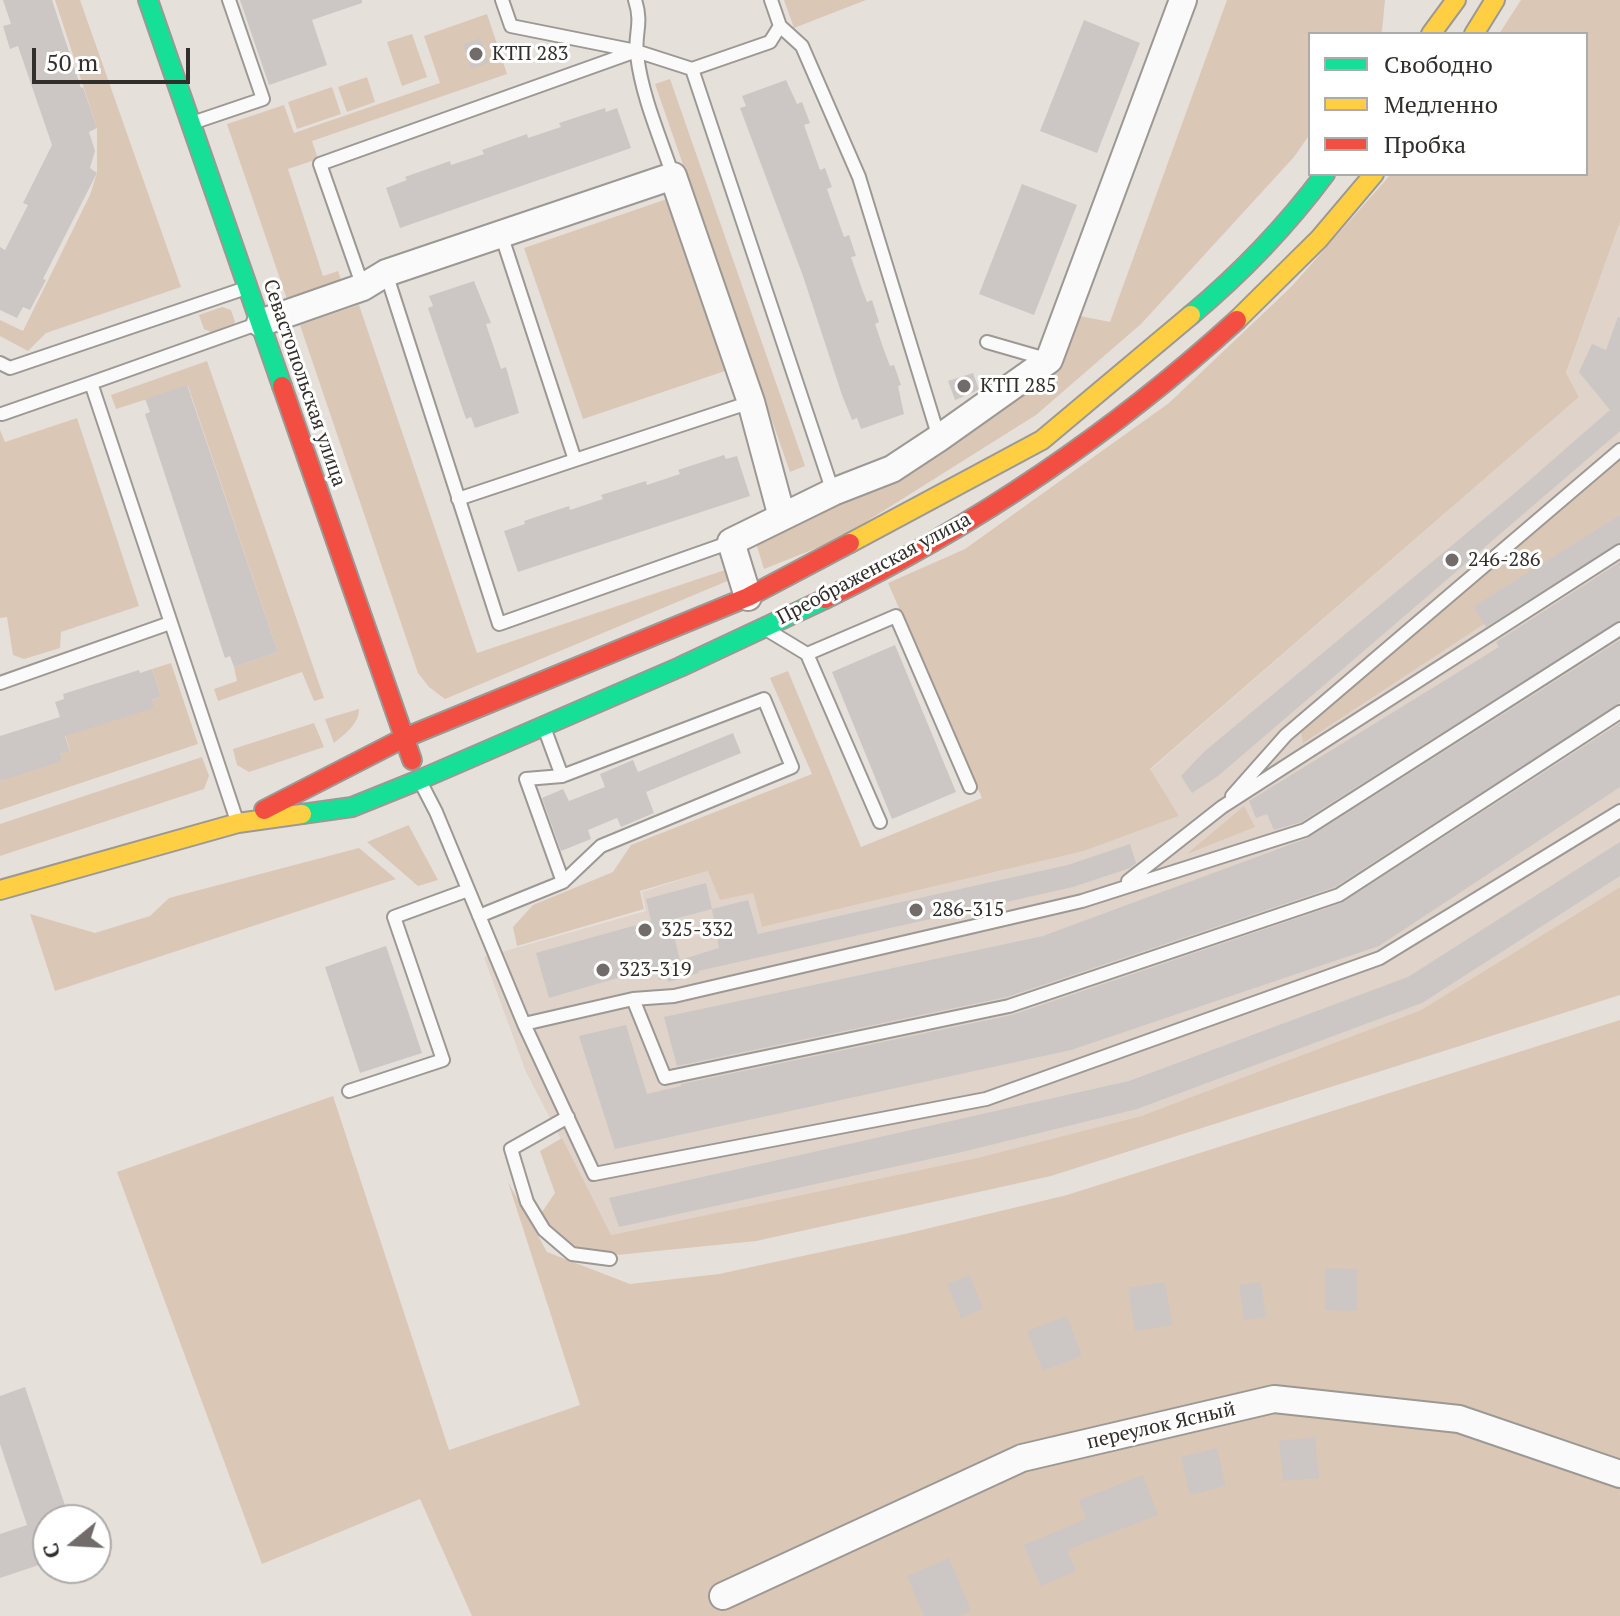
<!DOCTYPE html>
<html>
<head>
<meta charset="utf-8">
<style>
  body { margin:0 }
  #map { position:relative; width:1620px; height:1616px; overflow:hidden; background:#e6e0db; font-family:"PT Serif",serif }
  canvas { display:block }
  .legend { position:absolute; left:1308px; top:32px; width:280px; height:144px; box-sizing:border-box; background:#fff; border:2px solid #adabaa; margin:0; padding:10px 14px; list-style:none; font-size:24px; color:#322e2b }
  .legend li { display:flex; align-items:center; gap:16px; height:40px }
  .legend b { width:40px; border:2px solid #adabaa }
  .north { position:absolute; left:32px; top:1504px; width:80px; height:80px; box-sizing:border-box; background:#fff; border:2px solid #adabaa; border-radius:50%; rotate:252deg; font-size:22px; font-weight:700; line-height:32px; text-align:center; color:#322e2b }
  .north::after { content:''; display:block; margin:auto; width:28px; height:36px; background:#716c69; clip-path:polygon(50% 0,100% 100%,50% 72%,0 100%) }
  .scale { position:absolute; left:32px; top:48px; width:158px; height:36px; box-sizing:border-box; border:4px solid #322e2b; border-top:0; padding-left:10px; font-size:24px; line-height:28px; white-space:nowrap; color:#322e2b; -webkit-text-stroke:6px #fff; paint-order:stroke }
</style>
</head>
<body>
<div id="map">
<canvas width="1620" height="1616"></canvas>
<ul class="legend">
<li><b style="height:10px;background:#16e098"></b>Свободно</li>
<li><b style="height:10px;background:#ffcf43"></b>Медленно</li>
<li><b style="height:10px;background:#f24e42"></b>Пробка</li>
</ul>
<div class="north">С</div>
<div class="scale">50 m</div>
</div>
<script>
const context = document.querySelector('canvas').getContext('2d');
context.lineJoin = 'round';
function fillPath(path, color) { context.fillStyle = color; context.fill(path, 'evenodd'); }
function trace(path, color, width, dash) { context.strokeStyle = color; context.lineWidth = width; context.lineCap = dash ? 'butt' : 'round'; context.setLineDash(dash || []); context.stroke(path); }
function drawText(font, color, halo, rows, align = 'center') {
  context.font = font + ' "PT Serif",serif'; context.lineWidth = 6; context.setLineDash([]); context.textBaseline = 'middle'; context.strokeStyle = halo; context.fillStyle = color; for (const [text, x, y, turn = 0] of rows) {
    context.save(); context.translate(x, y); context.rotate((+turn || 0) * Math.PI / 180); context.textAlign = isNaN(turn) ? turn : align; if (halo) context.strokeText(text, 0, 0); context.fillText(text, 0, 0); context.restore();
  }
}
const built = new Path2D(`
  M 1620,222 L 1620,887 L 1421,1010 L 1141,1116 L 977,1158 L 611,1235 L 526,1072 L 484,957 L 646,911 L 642,892 L 708,871 L 753,893 L 762,927 L 1084,851 L 1179,816 L 1150,770 L 1579,397 L 1566,374 Z`);
const green = new Path2D(`
  M 55,0 L 80,0 L 181,287 L 46,333 L 28,351 L 0,336 L 0,320 L 23,331 L 90,195 L 97,173 L 97,128 Z
  M 784,0 L 866,0 L 794,28 Z
  M 1227,0 L 1385,0 L 1382,31 L 1380,34 L 1310,34 L 1310,134 L 1294,157 L 1141,324 L 1036,415 L 837,540 L 764,569 L 755,540 L 950,445 L 1075,315 L 1110,322 Z
  M 1521,0 L 1620,0 L 1620,222 L 1566,373 L 1579,397 L 1150,769 L 1179,816 L 1084,851 L 762,927 L 753,893 L 720,900 L 708,871 L 640,891 L 644,909 L 517,946 L 513,927 L 533,905 L 613,872 L 631,845 L 812,774 L 770,678 L 788,671 L 861,847 L 982,798 L 888,583 L 965,549 L 1169,403 L 1292,286 L 1391,174 L 1586,174 L 1586,34 L 1499,34 Z
  M 487,14 L 507,74 L 312,141 L 318,159 L 288,169 L 323,276 L 338,271 L 344,289 L 290,308 L 227,124 L 284,105 L 294,133 L 440,83 L 424,36 Z
  M 412,34 L 427,77 L 402,86 L 387,42 Z
  M 367,77 L 375,102 L 347,112 L 338,87 Z
  M 670,79 L 805,466 L 790,472 L 655,84 Z
  M 332,87 L 341,114 L 297,129 L 288,102 Z
  M 667,199 L 725,371 L 583,419 L 524,248 Z
  M 359,305 L 477,653 L 734,567 L 737,577 L 445,699 L 429,687 L 418,673 L 300,325 Z
  M 222,307 L 231,310 L 235,322 L 231,329 L 213,333 L 204,329 L 199,315 Z
  M 207,361 L 324,698 L 314,701 L 302,672 L 218,701 L 214,689 L 237,681 L 234,667 L 278,652 L 188,386 L 116,409 L 111,395 Z
  M 77,418 L 139,606 L 61,632 L 60,648 L 24,659 L 13,655 L 7,617 L 0,618 L 0,430 L 5,442 Z
  M 1620,459 L 1620,515 L 1484,624 L 1303,743 L 1301,731 Z
  M 171,663 L 198,744 L 0,810 L 0,781 L 70,750 L 64,731 L 161,697 L 152,669 Z
  M 359,709 C 359,724 345,734 334,743 L 325,719 Z
  M 314,723 L 324,747 L 249,772 L 237,765 L 233,749 Z
  M 202,757 L 209,776 L 204,789 L 0,856 L 0,824 Z
  M 1244,806 L 1255,827 L 1187,854 Z
  M 409,825 L 409,826 L 438,880 L 418,886 L 367,842 Z
  M 359,848 L 396,879 L 55,991 L 30,914 L 95,933 L 150,916 L 169,898 Z
  M 1620,887 L 1620,995 L 1051,1176 L 756,1241 L 617,1255 L 581,1252 L 549,1228 L 542,1212 L 555,1193 L 540,1151 L 562,1138 L 611,1235 L 977,1158 L 1141,1116 L 1421,1010 Z
  M 1620,1020 L 1620,1616 L 472,1616 L 420,1499 L 262,1564 L 117,1172 L 333,1096 L 449,1450 L 580,1405 L 508,1182 L 547,1252 L 630,1284 L 719,1274 L 905,1234 L 1067,1195 Z`);
const building = new Path2D(`
  M 3,0 L 52,0 L 81,88 L 83,87 L 97,128 L 89,132 L 95,151 L 90,168 L 97,173 L 43,279 L 46,280 L 30,310 L 23,307 L 17,318 L 0,310 L 0,247 L 5,250 L 28,205 L 23,203 L 52,145 L 18,46 L 10,49 L 3,26 L 11,24 Z
  M 240,0 L 362,0 L 362,3 L 312,20 L 327,65 L 269,85 Z
  M 1084,20 L 1140,43 L 1097,153 L 1040,131 Z
  M 481,38 L 489,63 L 471,69 L 463,44 Z
  M 786,80 L 797,104 L 802,102 L 810,123 L 804,125 L 820,170 L 825,168 L 832,187 L 827,189 L 844,237 L 849,235 L 856,256 L 851,257 L 862,289 L 867,302 L 872,300 L 879,322 L 875,324 L 884,350 L 890,366 L 894,365 L 901,385 L 898,386 L 904,414 L 861,429 L 857,418 L 852,420 L 842,395 L 803,276 L 740,108 L 746,106 L 742,96 Z
  M 605,108 L 606,112 L 617,108 L 631,148 L 400,228 L 386,188 L 407,180 L 405,177 L 450,161 L 451,165 L 484,154 L 482,150 L 527,134 L 528,138 L 561,127 L 559,123 Z
  M 1022,184 L 1077,205 L 1034,315 L 979,294 Z
  M 474,281 L 491,323 L 486,324 L 501,369 L 506,367 L 519,413 L 475,428 L 471,417 L 466,419 L 428,308 L 433,306 L 429,296 Z
  M 1618,317 L 1620,318 L 1620,431 L 1218,776 L 1192,793 L 1181,776 L 1205,751 L 1515,493 L 1610,410 L 1579,372 L 1592,344 L 1606,350 Z
  M 973,373 L 979,390 L 955,400 L 948,381 Z
  M 187,385 L 278,652 L 234,667 L 230,656 L 225,658 L 145,414 L 150,412 L 145,399 Z
  M 724,455 L 726,459 L 737,456 L 750,496 L 518,572 L 504,531 L 525,524 L 524,521 L 569,506 L 570,510 L 603,499 L 601,495 L 646,481 L 647,485 L 680,474 L 678,470 Z
  M 1620,515 L 1620,542 L 1486,627 L 1473,607 Z
  M 1620,562 L 1620,620 L 1301,822 L 1274,830 L 1267,814 L 1256,818 L 1249,801 L 1499,647 L 1496,642 Z
  M 1620,640 L 1620,703 L 1335,887 L 1007,997 L 677,1066 L 664,1017 L 1043,936 L 1308,838 Z
  M 895,645 L 956,792 L 892,819 L 832,672 Z
  M 152,669 L 161,697 L 152,700 L 154,708 L 65,736 L 70,751 L 60,754 L 62,761 L 0,781 L 0,736 L 60,717 L 55,702 L 64,699 L 63,694 L 139,670 L 140,673 Z
  M 1620,723 L 1620,787 L 1379,946 L 1071,1050 L 615,1149 L 579,1036 L 626,1025 L 647,1094 L 681,1086 L 681,1084 L 1012,1015 L 1342,903 Z
  M 733,733 L 741,753 L 646,792 L 654,813 L 621,827 L 617,818 L 588,830 L 591,839 L 561,851 L 542,798 L 563,789 L 569,801 L 605,787 L 600,774 L 633,760 L 638,772 Z
  M 1620,842 L 1620,876 L 1422,1003 L 1137,1109 L 962,1152 L 619,1227 L 609,1198 L 1129,1081 L 1408,977 Z
  M 1130,844 L 1136,863 L 1130,868 L 1073,887 L 698,971 L 699,973 L 668,982 L 667,978 L 659,980 L 655,967 L 549,998 L 536,953 L 651,921 L 646,899 L 706,883 L 712,909 L 748,900 L 758,934 L 1068,865 ZM 712,909 L 719,948 L 680,960 L 670,920 Z
  M 386,946 L 422,1053 L 360,1073 L 325,967 Z
  M 1325,1268 L 1357,1269 L 1357,1311 L 1325,1310 Z
  M 970,1275 L 983,1309 L 961,1318 L 947,1284 Z
  M 1165,1282 L 1172,1325 L 1135,1331 L 1128,1288 Z
  M 1261,1282 L 1266,1317 L 1244,1320 L 1239,1285 Z
  M 1067,1316 L 1082,1356 L 1043,1371 L 1027,1331 Z
  M 25,1387 L 70,1520 L 48,1520 L 48,1562 L 0,1578 L 0,1534 L 27,1525 L 0,1444 L 0,1396 Z
  M 1315,1437 L 1319,1478 L 1283,1481 L 1279,1441 Z
  M 1217,1448 L 1226,1486 L 1190,1495 L 1181,1457 Z
  M 1143,1475 L 1158,1515 L 1067,1550 L 1076,1571 L 1041,1586 L 1024,1545 L 1086,1519 L 1079,1500 Z
  M 949,1558 L 971,1611 L 958,1616 L 924,1616 L 907,1576 Z`);
const lane = new Path2D(`
  M 502,0 L 511,26 L 636,51 L 692,69 L 770,42 L 780,26 L 771,0
  M 635,0 C 643,24 634,34 637,55 C 642,97 660,137 673,176
  M 780,26 L 802,46 L 859,177 L 939,438
  M 692,69 L 833,492
  M 195,122 L 263,99 L 229,0
  M 501,234 L 575,460 L 751,402
  M 386,273 L 499,624 L 731,542
  M 363,287 L 320,164 L 636,51
  M 987,342 L 1046,359
  M 0,363 L 10,368 L 246,288
  M 2,414 L 91,383
  M 458,499 L 575,460
  M 769,631 L 807,654
  M 0,683 L 170,623
  M 545,730 L 562,776
  M 421,783 L 436,812 L 524,1024 L 594,1174 L 986,1099 L 1380,958 L 1620,811
  M 1232,796 L 1286,735 L 1620,450
  M 237,821 L 91,383 L 257,324
  M 880,822 L 807,654 L 896,616 L 970,787
  M 1128,881 L 1222,807 L 1620,551
  M 479,916 L 563,882 L 526,779 L 562,776 L 764,699 L 792,767 L 601,846 L 563,882
  M 633,999 L 674,996 L 1082,901 L 1305,830 L 1620,629
  M 524,1024 L 633,999 L 665,1078 L 1009,1006 L 1339,895 L 1620,712
  M 349,1091 L 443,1060 L 394,917 L 468,890
  M 568,1117 L 511,1149 L 527,1202 L 544,1230 L 572,1254 L 610,1259`);
const street = new Path2D(`
  M 260,323 L 363,287 L 386,273 L 673,176 L 751,402 L 782,517
  M 748,597 L 731,542 L 833,492 L 892,469 L 939,438 L 1049,360 L 1183,0
  M 723,1596 L 1022,1458 L 1274,1399 L 1459,1419 L 1620,1474`);
const fast = new Path2D(`
  M 148,0 L 282,386
  M 1191,315 C 1240,274 1287,225 1325,174
  M 302,814 L 352,807 L 419,780 L 680,667 L 825,599`);
const slow = new Path2D(`
  M 1431,34 L 1456,0
  M 1474,34 L 1495,0
  M 1237,320 L 1319,239 L 1374,174
  M 850,543 L 1042,440 L 1191,315
  M 0,890 L 238,823 L 302,814`);
const jam = new Path2D(`
  M 282,386 L 412,760
  M 825,599 C 975,526 1114,432 1237,320
  M 264,810 L 404,738 L 748,597 L 850,543`);
const markers = [
  [476,54,8,"#716c69"],
  [964,386,8,"#716c69"],
  [1452,560,8,"#716c69"],
  [916,910,8,"#716c69"],
  [645,930,8,"#716c69"],
  [603,970,8,"#716c69"]
];
const poiNames = [
  ["КТП 283",492,54],
  ["КТП 285",980,386],
  ["246-286",1468,560],
  ["286-315",932,910],
  ["325-332",661,930],
  ["323-319",619,970]
];
const streetNames = [
  ["Севастопольская улица",304,383,71],
  ["Преображенская улица",874,569,-28],
  ["переулок Ясный",1161,1426,-13]
];
fillPath(built, '#dfd3ca');
fillPath(green, '#dbc7b6');
fillPath(building, '#ccc7c4');
trace(lane, '#9c9894', 16);
trace(street, '#9c9894', 30);
trace(fast, '#9c9894', 22);
trace(slow, '#9c9894', 22);
trace(jam, '#9c9894', 22);
trace(lane, '#fbfafa', 12);
trace(street, '#fbfafa', 26);
trace(fast, '#16e098', 18);
trace(slow, '#ffcf43', 18);
trace(jam, '#f24e42', 18);
for (const [x, y, r, color] of markers) { const dot = new Path2D(); dot.arc(x, y, r, 0, 2 * Math.PI); context.fillStyle = color; context.fill(dot); trace(dot, '#fff', 3); }
drawText('20px', '#322e2b', '#fff', poiNames, 'left');
drawText('20px', '#322e2b', '#fff', streetNames);
</script>
</body>
</html>
